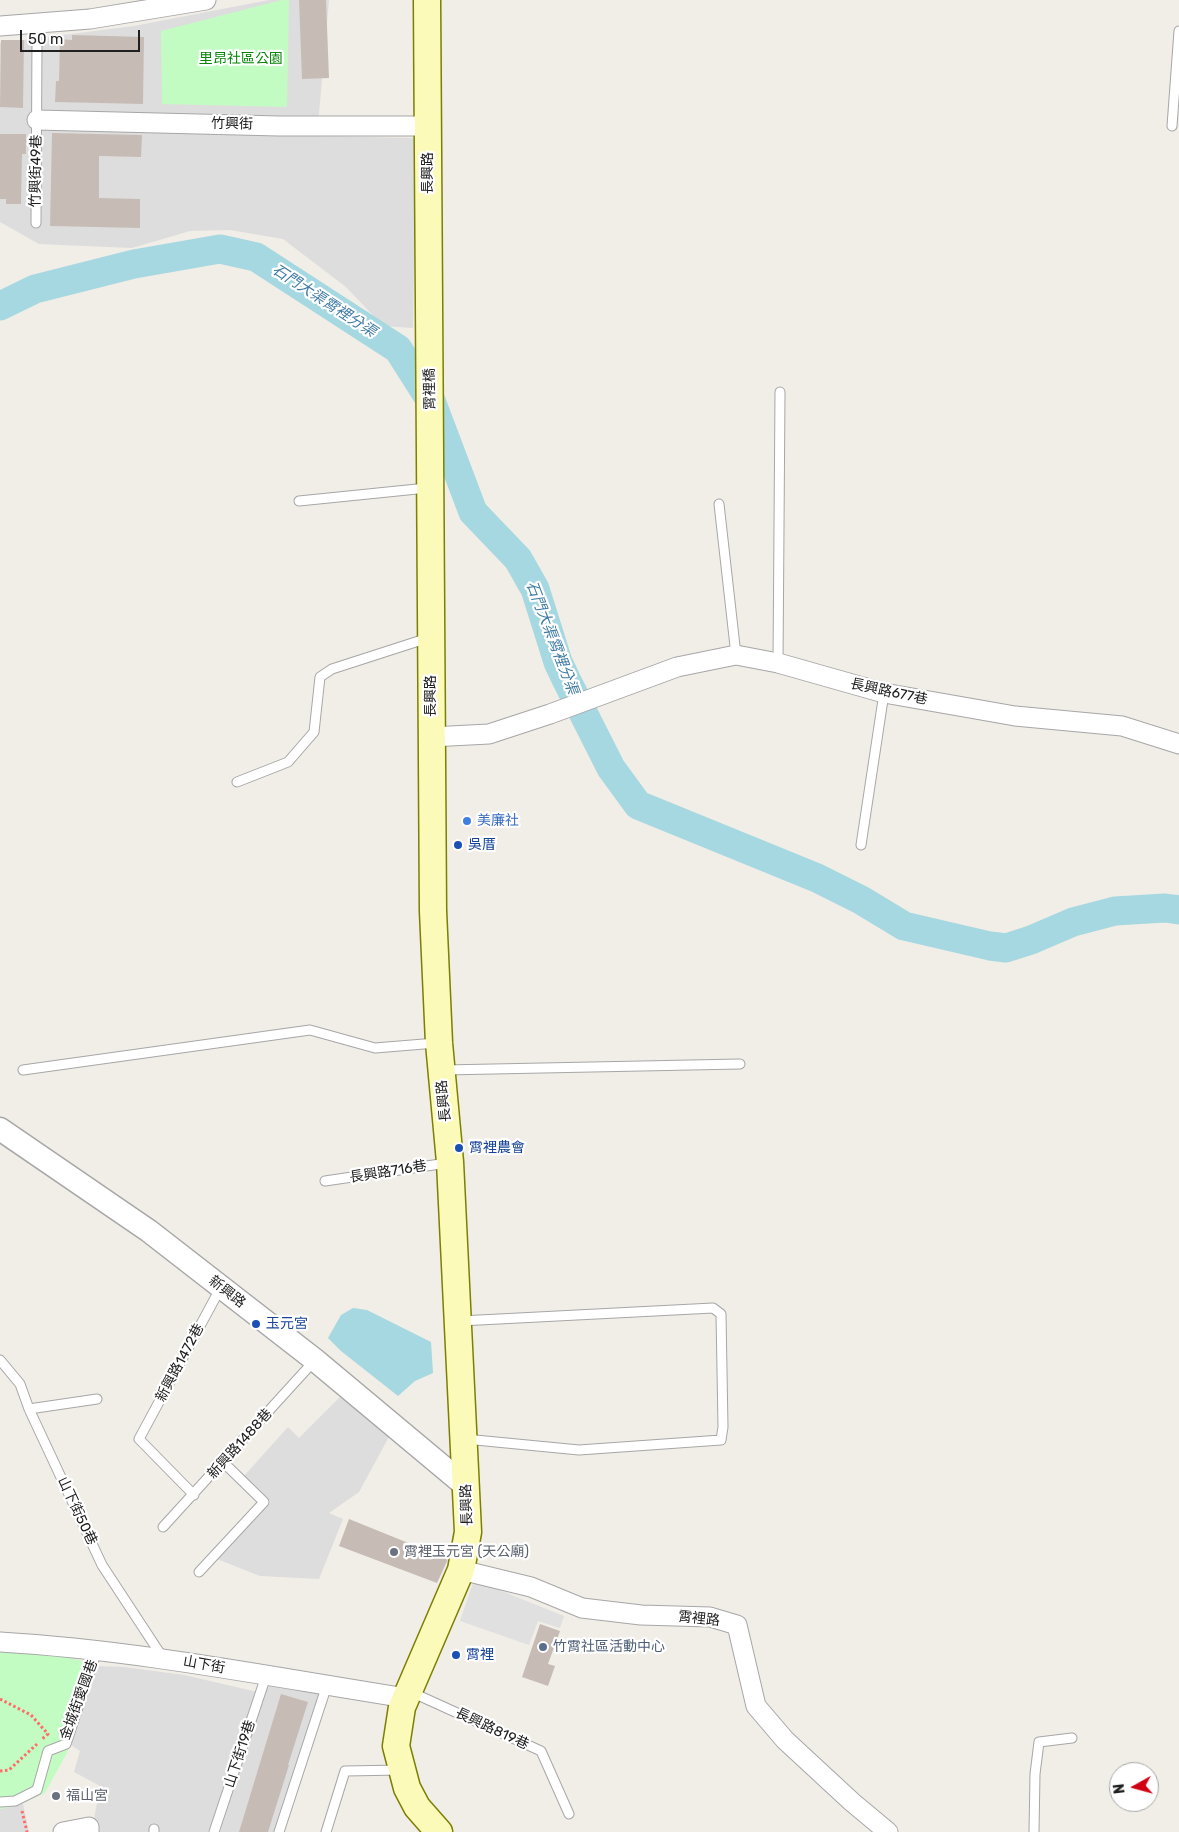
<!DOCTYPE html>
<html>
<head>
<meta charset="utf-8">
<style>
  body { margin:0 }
  #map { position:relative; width:1179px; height:1832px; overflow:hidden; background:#f1ede7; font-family:Rubik,sans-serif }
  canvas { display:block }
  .north { position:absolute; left:1109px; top:1762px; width:50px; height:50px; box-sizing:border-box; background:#fff; border:1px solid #a6a6a6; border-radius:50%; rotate:263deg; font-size:14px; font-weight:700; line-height:20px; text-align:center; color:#202020 }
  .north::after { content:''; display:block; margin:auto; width:18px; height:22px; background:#d10012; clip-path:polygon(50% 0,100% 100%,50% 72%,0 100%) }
  .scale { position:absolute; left:20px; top:30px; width:120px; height:22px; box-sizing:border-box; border:2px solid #202020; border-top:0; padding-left:6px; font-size:15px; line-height:18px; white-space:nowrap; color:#202020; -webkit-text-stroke:4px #fff; paint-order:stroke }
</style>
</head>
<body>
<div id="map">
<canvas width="1179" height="1832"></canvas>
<div class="north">N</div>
<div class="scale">50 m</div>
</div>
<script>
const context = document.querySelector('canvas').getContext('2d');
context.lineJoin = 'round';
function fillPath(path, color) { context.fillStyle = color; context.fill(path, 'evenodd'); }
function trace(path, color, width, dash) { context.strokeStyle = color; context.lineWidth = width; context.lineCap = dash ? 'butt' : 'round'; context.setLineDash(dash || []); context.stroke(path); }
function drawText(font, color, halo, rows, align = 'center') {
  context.font = font + ' Rubik,"Noto Sans TC",sans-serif'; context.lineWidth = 4.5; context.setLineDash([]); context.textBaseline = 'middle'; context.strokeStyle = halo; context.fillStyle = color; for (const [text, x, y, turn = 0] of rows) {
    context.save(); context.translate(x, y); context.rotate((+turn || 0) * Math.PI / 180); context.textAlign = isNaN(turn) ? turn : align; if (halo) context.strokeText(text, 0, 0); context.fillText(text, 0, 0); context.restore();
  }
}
const residential = new Path2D(`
  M 269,0 L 329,0 L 317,136 L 416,138 L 413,328 L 383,326 L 346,287 L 283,239 L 230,230 L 190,231 L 132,248 L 39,244 L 0,222 L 0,43 L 134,26 Z
  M 340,1397 L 390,1435 L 359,1492 L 329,1513 L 343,1519 L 319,1579 L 260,1576 L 217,1559 L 271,1502 L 244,1476 L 288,1427 L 299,1438 Z
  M 93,1666 L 124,1667 L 184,1675 L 262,1693 L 208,1832 L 82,1832 L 92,1830 L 100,1786 L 74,1772 L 80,1751 L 71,1745 Z
  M 269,1680 L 322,1689 L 277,1832 L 220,1832 Z
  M 23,1804 L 29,1832 L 0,1832 L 0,1809 Z`);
const park = new Path2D(`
  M 282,0 L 289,0 L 287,107 L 162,104 L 161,31 Z
  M 0,1652 L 62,1656 L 95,1664 L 70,1747 L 45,1793 L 21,1804 L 0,1809 Z`);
const parking = new Path2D(`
  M 474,1580 L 564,1616 L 560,1628 L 538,1621 L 529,1645 L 460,1621 Z`);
const water = new Path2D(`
  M 353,1308 L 367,1310 L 431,1342 L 433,1373 L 415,1381 L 398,1396 L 341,1351 L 328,1338 L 341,1315 Z`);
const river = new Path2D(`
  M 0,306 L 35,289 L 134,264 L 220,249 L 256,257 L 398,349 L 431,401 L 473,512 L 518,559 L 535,589 L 558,662 L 566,679 L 611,768 L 638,805 L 817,878 L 861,900 L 904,926 L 990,946 L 1006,948 L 1031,940 L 1073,922 L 1115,911 L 1165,908 L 1179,910`);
const building = new Path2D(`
  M 299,0 L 326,0 L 329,78 L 302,79 Z
  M 72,35 L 144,37 L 143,104 L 55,102 L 56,81 L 59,81 L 60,39 L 72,40 Z
  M 1,40 L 24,40 L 23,108 L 0,107 Z
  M 52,133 L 142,135 L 141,157 L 99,156 L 99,198 L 140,199 L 140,228 L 50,226 Z
  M 0,134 L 26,134 L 26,154 L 22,154 L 21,204 L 6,204 L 6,199 L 0,199 Z
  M 349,1519 L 448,1559 L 437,1583 L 339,1546 Z
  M 540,1624 L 560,1631 L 548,1664 L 555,1666 L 548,1686 L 522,1677 Z
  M 281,1694 L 308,1702 L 288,1765 L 289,1765 L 268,1832 L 239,1832 Z`);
const path = new Path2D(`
  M 0,1699 L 31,1715 L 48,1734 L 41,1740
  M 0,1771 L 9,1770 L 37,1744
  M 22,1811 L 27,1832`);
const service = new Path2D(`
  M 1172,126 L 1179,31
  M 36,223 L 37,40
  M 299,501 L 427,488
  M 719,504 L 736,655
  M 778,663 L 780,392
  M 237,782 L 288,762 L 314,732 L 320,677 L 332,669 L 428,638
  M 861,845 L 884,693
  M 23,1070 L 310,1030 L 375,1048 L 436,1043
  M 444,1070 L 740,1064
  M 325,1181 L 447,1163
  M 460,1321 L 713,1308 L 721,1314 L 723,1427 L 721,1440 L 579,1450 L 465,1439
  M 0,1360 L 20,1384 L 29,1409 L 102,1565 L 163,1658
  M 29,1409 L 97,1399
  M 194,1495 L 139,1439 L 221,1287
  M 163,1527 L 315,1360
  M 199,1572 L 264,1502 L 223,1462
  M 411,1692 L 541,1751 L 569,1814
  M 0,1802 L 15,1801 L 37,1790 L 48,1751 L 66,1744 L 97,1650
  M 154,1829 L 154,1832
  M 214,1832 L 266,1676
  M 279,1832 L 327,1685
  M 326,1832 L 345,1771 L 401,1770
  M 1034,1832 L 1035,1774 L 1039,1742 L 1072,1738`);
const minor = new Path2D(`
  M 0,26 L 90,19 L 206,0
  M 37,120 L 279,126 L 428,126
  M 431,737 L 489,734 L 550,714 L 677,667 L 736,655 L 778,663 L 884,693 L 1015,716 L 1122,726 L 1179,744
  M 461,1570 L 531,1587 L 582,1608 L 641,1615 L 710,1617 L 737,1625 L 756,1706 L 785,1740 L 852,1802 L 888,1832
  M 0,1642 C 137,1650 271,1677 406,1698
  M 63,1832 L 89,1827 L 89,1832`);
const tertiary = new Path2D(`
  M 0,1129 L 149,1231 L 315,1360 L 467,1487`);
const secondary = new Path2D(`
  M 427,0 L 433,911 L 439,1043 L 450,1162 L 468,1532 L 461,1570 L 402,1707 L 396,1746 L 407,1788 L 417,1807 L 439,1832`);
const markers = [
  [467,821,5,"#3f7fe0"],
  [458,845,5,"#1a4fb4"],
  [459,1148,5,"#1a4fb4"],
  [256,1324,5,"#1a4fb4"],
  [394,1552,5,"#6b7280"],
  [543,1647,5,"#5c6f8a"],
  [456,1655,5,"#1a4fb4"],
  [56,1796,5,"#6b7280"]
];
const parkNames = [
  ["里昂社區公園",241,59]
];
const streetNames = [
  ["竹興街",232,124,1],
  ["竹興街49巷",36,171,-89],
  ["長興路",428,173,-90],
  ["霄裡橋",430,389,-91],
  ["長興路677巷",889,692,12],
  ["長興路",431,696,-90],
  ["長興路",444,1101,-96],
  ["長興路716巷",388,1172,-9],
  ["新興路",227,1292,38],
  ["新興路1472巷",180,1363,-62],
  ["新興路1488巷",240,1444,-48],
  ["長興路",467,1505,-92],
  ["山下街50巷",77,1511,65],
  ["霄裡路",699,1619,6],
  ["山下街",204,1665,10],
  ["金城街愛國巷",79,1700,-70],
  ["長興路819巷",492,1729,25],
  ["山下街19巷",240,1754,-72]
];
const shopNames = [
  ["美廉社",477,821]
];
const transitNames = [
  ["吳厝",468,845],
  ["霄裡農會",469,1148],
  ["玉元宮",266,1324],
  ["霄裡",466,1655]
];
const worshipNames = [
  ["霄裡玉元宮 (天公廟)",404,1552],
  ["福山宮",66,1796]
];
const serviceNames = [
  ["竹霄社區活動中心",553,1647]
];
const waterNames = [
  ["石門大渠霄裡分渠",324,301,33],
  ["石門大渠霄裡分渠",552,638,69]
];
fillPath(residential, '#dedddd');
fillPath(park, '#c3fcc3');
fillPath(parking, '#e0e0e0');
fillPath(water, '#a5d8e0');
trace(river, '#a5d8e0', 29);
fillPath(building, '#c6bcb5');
trace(service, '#a7a7a7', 11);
trace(minor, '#a7a7a7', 21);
trace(tertiary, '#a7a7a7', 25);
trace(secondary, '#7c7f00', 29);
trace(path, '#ff6c6a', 3, [2.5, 2.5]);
trace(service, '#fff', 9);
trace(minor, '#fff', 19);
trace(tertiary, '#fff', 22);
trace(secondary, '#fcfab9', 26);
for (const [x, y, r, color] of markers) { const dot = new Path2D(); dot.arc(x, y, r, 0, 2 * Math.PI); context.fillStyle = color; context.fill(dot); trace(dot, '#fff', 2); }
drawText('14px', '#078607', '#fff', parkNames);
drawText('14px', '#202020', '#fff', streetNames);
drawText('14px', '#366cbe', '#fff', shopNames, 'left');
drawText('14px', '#164399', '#fff', transitNames, 'left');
drawText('14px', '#5b616d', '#fff', worshipNames, 'left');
drawText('14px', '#4e5e75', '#fff', serviceNames, 'left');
drawText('italic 15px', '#427ca5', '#fff', waterNames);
</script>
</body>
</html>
